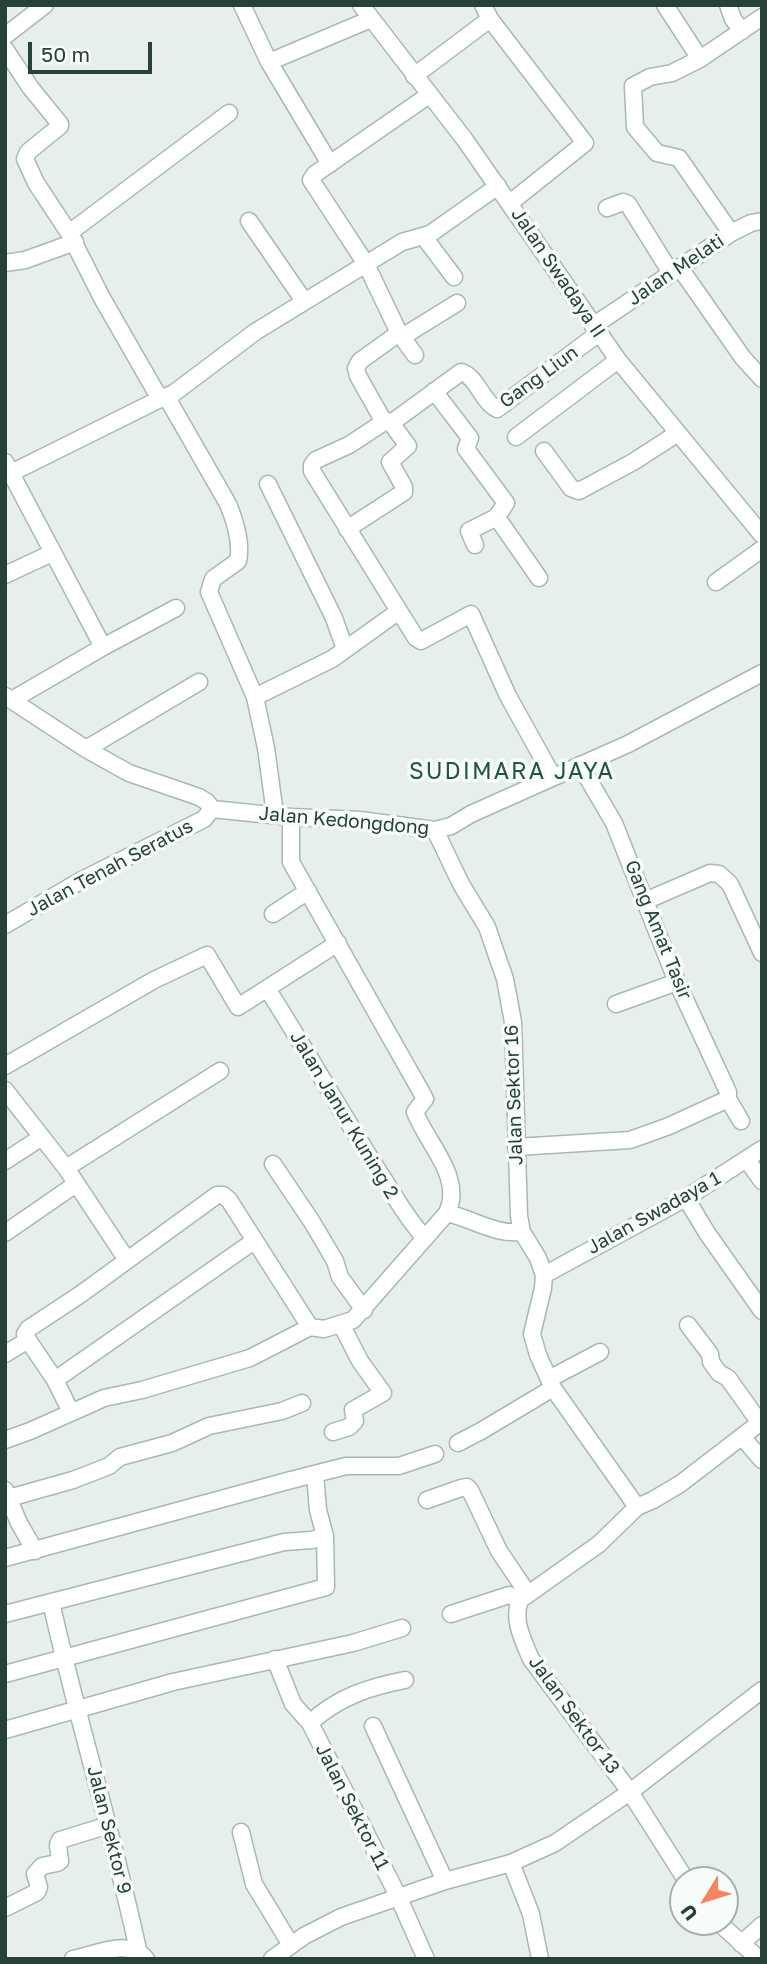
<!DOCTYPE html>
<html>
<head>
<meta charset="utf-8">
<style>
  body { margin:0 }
  #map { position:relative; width:767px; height:1964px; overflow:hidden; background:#e6efeb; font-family:"Golos Text",sans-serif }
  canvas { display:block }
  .frame { position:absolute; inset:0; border:7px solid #24423a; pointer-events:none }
  .north { position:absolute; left:669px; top:1866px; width:70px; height:70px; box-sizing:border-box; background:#f7fbf9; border:2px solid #a3b1ad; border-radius:50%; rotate:232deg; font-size:19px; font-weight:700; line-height:28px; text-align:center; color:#24423a }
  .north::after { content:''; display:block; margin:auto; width:24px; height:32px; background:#f4845f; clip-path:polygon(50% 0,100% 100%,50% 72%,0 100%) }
  .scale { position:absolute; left:28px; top:42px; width:124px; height:32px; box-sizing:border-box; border:4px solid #24423a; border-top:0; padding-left:9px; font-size:21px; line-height:24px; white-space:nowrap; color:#24423a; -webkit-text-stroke:5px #f7fbf9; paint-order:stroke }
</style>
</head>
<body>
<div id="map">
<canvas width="767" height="1964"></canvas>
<div class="frame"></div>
<div class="north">U</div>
<div class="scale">50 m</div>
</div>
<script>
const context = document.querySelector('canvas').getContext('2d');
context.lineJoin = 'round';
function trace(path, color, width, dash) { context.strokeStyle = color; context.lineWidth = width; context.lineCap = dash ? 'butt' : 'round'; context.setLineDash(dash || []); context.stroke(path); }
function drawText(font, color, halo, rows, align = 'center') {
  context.font = font + ' "Golos Text",sans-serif'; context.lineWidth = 7; context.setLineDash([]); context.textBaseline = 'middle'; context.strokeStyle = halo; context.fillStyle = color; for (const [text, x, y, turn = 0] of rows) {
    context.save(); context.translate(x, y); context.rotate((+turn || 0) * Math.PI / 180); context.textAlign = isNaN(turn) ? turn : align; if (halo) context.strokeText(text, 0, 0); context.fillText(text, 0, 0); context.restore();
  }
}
const minor = new Path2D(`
  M 242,5 L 269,62 L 330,164
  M 361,5 L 465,140 L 618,360 L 762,535
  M 483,5 L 490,19 L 585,143 L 510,203
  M 665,5 L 700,59
  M 728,5 L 733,19 L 742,31
  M 5,36 L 45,5
  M 5,49 L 30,87 L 60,124 L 60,126 L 28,152 L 25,159 L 36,183 L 69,233
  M 269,62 L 371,19
  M 414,76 L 490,19
  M 607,208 L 623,202 L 628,204 L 671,273
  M 249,221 L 304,301
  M 731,233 L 679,158 L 657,153 L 635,127 L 633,86 L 650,77 L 672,73 L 700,59 L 762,17
  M 424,237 L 454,277
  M 5,263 L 25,260 L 75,242
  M 680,268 L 743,358 L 762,379
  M 593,326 L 731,233 L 751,223 L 762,221
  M 399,333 L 415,355
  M 402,337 L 457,303
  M 434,391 L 470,438 L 466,449 L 506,503 L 498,515 L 498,519 L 539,578
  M 166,396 L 228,504 C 235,521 242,543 238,561 L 213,579 L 209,592 L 255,697 L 266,748 L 275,814
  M 160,399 L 102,298 L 69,233 L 229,113
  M 384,422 L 394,421 L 461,372 C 477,376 482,402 497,409 L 599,333
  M 516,437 L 618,360
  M 544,451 L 571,488 L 579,491 L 633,462 L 678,433
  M 5,462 L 103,647
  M 5,476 L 160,399 L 174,393 L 255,332 L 402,242 L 430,234 L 498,186
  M 268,484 L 334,618 L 345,649
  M 347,529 L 404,492 L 404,487 L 390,462 L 408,446 L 391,423
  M 475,545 L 469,531 L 497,517
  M 5,575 L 52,553
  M 716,582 L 762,549
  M 399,611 L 416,638 L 421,641 L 471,614 L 508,696 L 553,777
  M 5,696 L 86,749 L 129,773 L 199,797 L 207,802 L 212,809 L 291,817 L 360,820 L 435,830 L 451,826 L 471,814 L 628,744 L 762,673
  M 255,697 L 332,659 L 399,611 L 312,471 L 312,465 L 316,460 L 349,445 L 384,422 L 358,376 L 356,368 L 360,361 L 399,333 L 366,264 L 311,180 L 315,174 L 429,95
  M 12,700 L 103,647 L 176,608
  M 86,749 L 199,682
  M 580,765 L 614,823 L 677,982 L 728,1092 L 728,1099 L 741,1121
  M 435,830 L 461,884 L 487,927 L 505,979 L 513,1022 L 519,1216 L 522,1232 L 538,1258 L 544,1275 L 543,1288 L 532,1334 L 538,1355 L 553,1388 L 637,1507
  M 645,901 L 710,873 L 719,874 L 730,884 L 762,953
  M 273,914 L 308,891
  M 5,925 L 80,881 L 204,819 L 212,809
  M 268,990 C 307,1051 342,1114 381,1175 C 397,1199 404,1215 424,1237
  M 616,1004 L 677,982
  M 5,1066 L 154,980 L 207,955 L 238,1007 L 338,943
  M 5,1090 L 66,1168 L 127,1260
  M 516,1147 L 630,1140 L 669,1126 L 728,1099
  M 747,1160 L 762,1181
  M 5,1161 L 42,1137
  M 273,1164 L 312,1222 L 335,1261 L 340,1277 L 364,1310
  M 66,1168 L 220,1071
  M 686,1198 L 707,1233 L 762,1311
  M 447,1213 C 473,1219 495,1235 522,1232
  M 5,1233 L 76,1184
  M 544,1275 L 686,1198 L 762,1149
  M 688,1325 L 710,1354 L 711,1362 L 719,1373 L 728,1378 L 760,1423
  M 5,1354 L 28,1340
  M 549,1379 L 600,1352
  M 55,1380 L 254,1241
  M 71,1412 L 55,1380 L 28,1340 L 25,1334 L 28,1329 L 81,1294 L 217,1195 L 223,1195 L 229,1200 L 310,1327
  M 333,1432 L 349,1427 L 355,1421 L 353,1410 L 383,1393 L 360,1361 L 341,1324
  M 742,1437 L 762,1460
  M 5,1440 L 30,1431 L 104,1398 L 142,1390 L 250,1358 L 310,1327 L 324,1329 L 353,1320 L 447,1213 C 464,1177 427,1144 415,1112 L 425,1099 L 423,1095 L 291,862 L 291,817
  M 458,1443 L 481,1431 L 553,1388
  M 5,1490 L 19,1523 L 35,1551
  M 9,1498 L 73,1480 L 109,1466 L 120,1457 L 172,1443 L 209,1426 L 282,1411 L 302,1403
  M 427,1500 L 461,1488 L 467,1487 L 470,1490 L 499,1551 L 528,1594
  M 5,1558 L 291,1480 L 346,1466 L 399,1466 L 435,1454
  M 51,1602 C 77,1719 113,1833 138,1950
  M 5,1614 L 284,1542 L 312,1540 L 325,1536
  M 451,1614 L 509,1595 L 520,1600
  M 275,1659 L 293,1704 L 310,1723 L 398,1896 L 426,1959
  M 5,1674 L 326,1587 L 325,1536 L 318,1510 L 315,1474
  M 310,1723 C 338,1697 369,1687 405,1680
  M 373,1726 L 445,1881
  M 5,1730 L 173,1682 L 353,1643 L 402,1628
  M 241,1832 L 254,1884 L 291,1945
  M 511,1863 L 531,1914 L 540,1959
  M 686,1880 L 630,1792 L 531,1659 C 523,1640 512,1620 520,1600 L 599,1544 L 637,1507 L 653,1500 L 680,1484 L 762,1421
  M 5,1908 L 37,1892 L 39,1887 L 35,1874 L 42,1866 L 57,1863 L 60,1861 L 58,1845 L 60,1840 L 109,1825
  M 718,1922 L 759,1959
  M 741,1944 L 762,1925
  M 73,1959 C 96,1955 128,1937 146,1959
  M 272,1959 L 304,1936 L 341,1917 L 445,1881 L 511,1863 L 555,1843 L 630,1792 L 762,1690`);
const streetNames = [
  ["Jalan Melati",676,270,-34],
  ["Jalan Swadaya II",558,273,56],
  ["Gang Liun",539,377,-36],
  ["Jalan Kedongdong",344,821,5],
  ["Jalan Tenah Seratus",110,868,-28],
  ["Gang Amat Tasir",658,930,68],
  ["Jalan Sektor 16",514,1095,-92],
  ["Jalan Janur Kuning 2",344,1115,59],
  ["Jalan Swadaya 1",654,1213,-29],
  ["Jalan Sektor 13",574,1715,54],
  ["Jalan Sektor 11",352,1807,63],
  ["Jalan Sektor 9",109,1830,76]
];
const quarterNames = [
  ["SUDIMARA JAYA",512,772]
];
trace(minor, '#a8b8b2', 19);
trace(minor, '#fff', 16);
drawText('19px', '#24423a', '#f7fbf9', streetNames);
context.letterSpacing = '2px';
drawText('23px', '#1f5548', '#f7fbf9', quarterNames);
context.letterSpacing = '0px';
</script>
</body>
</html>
